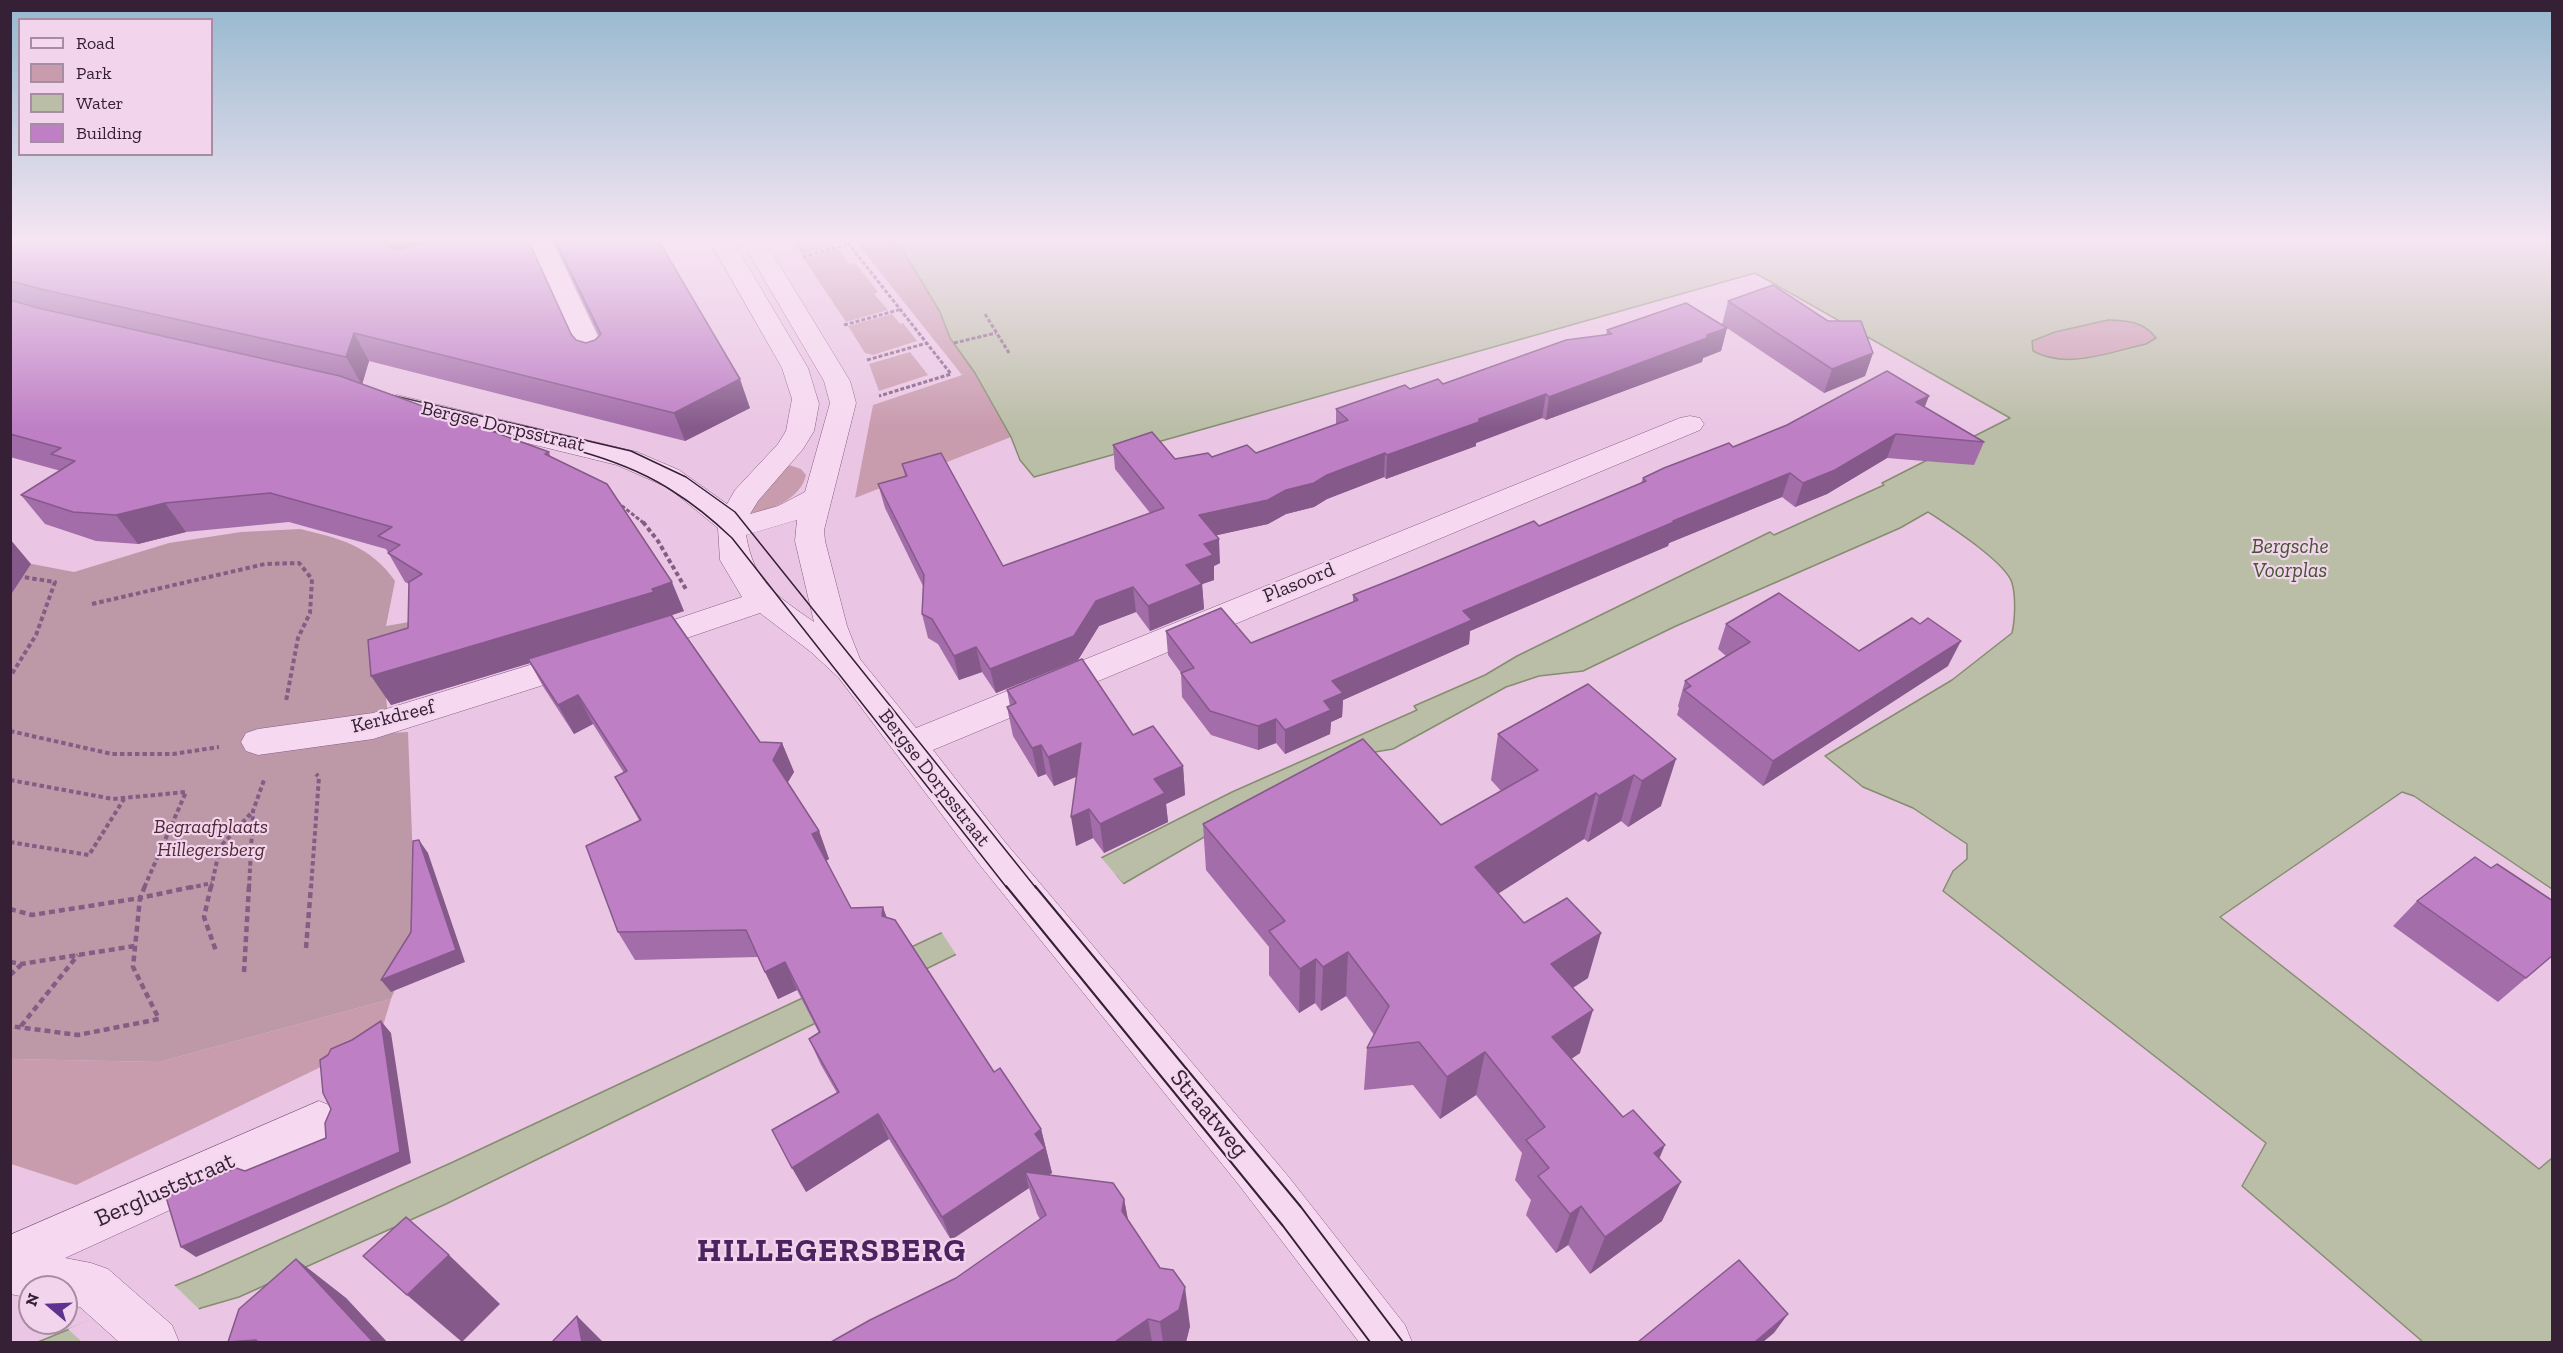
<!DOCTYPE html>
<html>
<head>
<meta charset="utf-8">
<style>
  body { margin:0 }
  #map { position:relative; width:2563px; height:1353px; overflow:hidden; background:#eac6e4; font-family:"Zilla Slab",serif }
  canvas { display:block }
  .frame { position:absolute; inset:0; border:12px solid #352036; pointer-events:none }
  .legend { position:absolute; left:18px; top:18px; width:195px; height:138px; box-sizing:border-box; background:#f2d5ed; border:2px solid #a68da4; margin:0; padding:8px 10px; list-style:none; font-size:18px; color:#352036 }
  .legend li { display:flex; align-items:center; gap:12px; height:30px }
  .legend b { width:30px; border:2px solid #a68da4 }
  .north { position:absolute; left:18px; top:1275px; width:60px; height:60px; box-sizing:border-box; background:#f2d5ed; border:2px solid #a68da4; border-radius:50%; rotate:289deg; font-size:16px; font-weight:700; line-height:24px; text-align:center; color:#352036 }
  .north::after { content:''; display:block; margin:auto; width:21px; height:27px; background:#5e328e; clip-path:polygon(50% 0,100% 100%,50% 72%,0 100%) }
</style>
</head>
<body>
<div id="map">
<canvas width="2563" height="1353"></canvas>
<div class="frame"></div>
<ul class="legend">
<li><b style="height:8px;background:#f6d9f0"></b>Road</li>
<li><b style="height:16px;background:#c89bad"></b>Park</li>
<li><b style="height:16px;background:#babea7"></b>Water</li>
<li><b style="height:16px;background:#be7fc5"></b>Building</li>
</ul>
<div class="north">N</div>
</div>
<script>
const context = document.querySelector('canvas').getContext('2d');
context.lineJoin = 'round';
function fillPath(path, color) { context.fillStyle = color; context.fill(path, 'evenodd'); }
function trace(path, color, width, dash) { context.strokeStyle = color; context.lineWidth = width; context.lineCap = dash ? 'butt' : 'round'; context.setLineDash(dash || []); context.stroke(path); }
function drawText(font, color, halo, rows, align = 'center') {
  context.font = font + ' "Zilla Slab",serif'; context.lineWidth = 4.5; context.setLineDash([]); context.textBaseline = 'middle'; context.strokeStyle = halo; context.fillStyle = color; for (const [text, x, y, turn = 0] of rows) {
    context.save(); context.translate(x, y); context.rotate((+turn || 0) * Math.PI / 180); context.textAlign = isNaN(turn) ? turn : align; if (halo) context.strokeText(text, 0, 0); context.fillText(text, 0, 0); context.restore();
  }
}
const green = new Path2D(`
  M 791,238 L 830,238 L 835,245 L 802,255 Z
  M 853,238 L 890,238 L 905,254 L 940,313 L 950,338 L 975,373 L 1011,437 L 855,498 L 873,405 L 962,375 Z
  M 838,249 L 850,264 L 855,263 L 878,292 L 874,294 L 888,310 L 846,322 L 804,259 Z
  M 892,314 L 900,324 L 903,323 L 917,341 L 873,355 L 865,353 L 848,326 Z
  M 2108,320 C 2128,321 2143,321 2156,338 L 2146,344 C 2109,352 2067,370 2033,351 L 2032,341 L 2055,332 Z
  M 910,352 L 928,375 L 879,391 L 869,364 Z
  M 789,465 L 801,469 L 806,475 C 801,499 770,511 748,513 L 757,494 Z
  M 391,999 L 379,1039 L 76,1185 L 11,1164 L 11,1059 L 159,1062 Z`);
const cemetery = new Path2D(`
  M 300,529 C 339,538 371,546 395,581 L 386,626 L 409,622 L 413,652 L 382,662 L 390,733 L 408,732 L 416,939 L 391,999 L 159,1062 L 11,1059 L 11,560 L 74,572 L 169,543 L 241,532 Z`);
const water = new Path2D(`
  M 890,238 L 2552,238 L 2552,889 L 2414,796 L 2402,792 L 2220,917 L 2539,1169 L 2552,1158 L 2552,1340 L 2550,1342 L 2423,1342 L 2242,1186 L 2266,1143 L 1943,891 L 1953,871 L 1967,859 L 1967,844 L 1913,808 L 1863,787 L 1825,756 L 1952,680 L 2012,633 C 2015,620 2016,596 2012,583 C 2006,562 1946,524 1928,512 L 1900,528 L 1676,626 L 1583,671 L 1539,676 L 1506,687 L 1393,749 L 1357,755 L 1263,803 L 1123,884 L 1116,876 L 446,1204 L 239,1297 L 201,1308 L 128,1342 L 38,1342 L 201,1275 L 453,1162 L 1101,858 L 1232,792 L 1417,710 L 1414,706 L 1485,675 L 1517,656 L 1770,532 L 1774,535 L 1884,485 L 1882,483 L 2010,418 L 1755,273 L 1034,477 L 1020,460 L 1011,437 L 975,373 L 950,338 L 940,312 L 905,254 ZM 2108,320 C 2128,321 2143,321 2156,338 L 2146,344 C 2109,352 2067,370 2033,351 L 2032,341 L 2055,332 Z`);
const pier = new Path2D(`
  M 1099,855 L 1125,886 L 1121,886 L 1115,879 L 957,956 L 940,930 Z
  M 172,1283 L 201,1311 L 135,1342 L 82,1342 L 68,1329 Z`);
const pathFar2 = new Path2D(`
  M 844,238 L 951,374 L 879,396
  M 803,257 L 849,244
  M 985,314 L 1009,353
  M 844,325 L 902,309
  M 954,343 L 996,333
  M 867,360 L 927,343
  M 617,502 L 645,524`);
const pathFar1 = new Path2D(`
  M 643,522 L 658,541 L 687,591
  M 10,575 L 55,582 L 36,635 L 10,677
  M 92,604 L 265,564 L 299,563 L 312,579 L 310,613 L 298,638 L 286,701
  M 10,731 L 112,754 L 173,754 L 219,747
  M 10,780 L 113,799 L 186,792 L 144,888
  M 10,842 L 89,855 L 124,799
  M 189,888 L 212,883
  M 211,888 L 220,847 L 253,811
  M 249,888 L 253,811 L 264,780
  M 311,888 L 319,777 L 316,774`);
const path = new Path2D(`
  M 145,886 L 140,898 L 196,886
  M 211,886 L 204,917 L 216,951
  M 10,909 L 32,915 L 140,898 L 133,967 L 159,1019 L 78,1035 L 10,1026
  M 306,948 L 311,886
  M 10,962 L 21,964 L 135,946
  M 244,972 L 249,886
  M 10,975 L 21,965
  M 21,1026 L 78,955`);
const minor = new Path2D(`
  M 528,238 L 551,238 L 610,361 L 606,366 L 597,369 L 588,366 L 584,361 Z
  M 708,238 L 731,238 L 808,368 L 819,404 L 814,431 L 803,449 L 758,501 L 750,514 L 778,506 L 805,492 L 830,403 L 824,381 L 740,238 L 763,238 L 850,381 L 856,403 L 824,530 L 825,541 L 847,626 L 860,659 L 916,728 L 1680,418 L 1690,416 L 1700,418 L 1704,424 L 1700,430 L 933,750 L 1005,842 L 1288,1176 L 1405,1325 L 1412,1342 L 1359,1342 L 1239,1185 L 979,864 L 839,678 L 811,652 L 760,613 L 640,654 L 629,651 L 624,643 L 629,635 L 742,597 L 720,560 L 718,528 L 669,488 L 617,465 L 388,409 L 384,403 L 388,397 L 397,395 L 637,452 L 679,470 L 727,504 L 735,490 L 778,444 L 786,431 L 792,399 L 782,368 ZM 797,520 L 795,541 L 814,622 C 776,595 754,583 746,535 Z
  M 579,650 L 591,654 L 595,662 L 591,670 L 373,739 L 258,755 L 246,751 L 241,742 L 246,733 L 258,729 L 373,713 Z
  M 319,1101 L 334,1107 L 341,1121 L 334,1135 L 65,1258 L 91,1263 L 108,1269 L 172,1325 L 179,1342 L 119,1342 L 80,1307 L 66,1305 L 66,1287 L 30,1287 L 30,1298 L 10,1294 L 10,1235 Z`);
const tramFar1 = new Path2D(`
  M 378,392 L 631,451 L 686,477 L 735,512 L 1036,888
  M 473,427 C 541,442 615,453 674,492 C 695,505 714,521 732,538 L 1007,888`);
const tram = new Path2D(`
  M 1006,886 L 1283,1226 L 1370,1342
  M 1035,886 L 1301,1207 L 1403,1342`);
const wall = new Path2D(`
  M 10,238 L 571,334 L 576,340 L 586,343 L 595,340 L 599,336 L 552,238 L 657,238 L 750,408 L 685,441 L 369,361 L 362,384 L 549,452 L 551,458 L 684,611 L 672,615 L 760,742 L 782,743 L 794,772 L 787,783 L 819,831 L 829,859 L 826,861 L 851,908 L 886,917 L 994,1072 L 1041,1129 L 1052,1173 L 1049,1175 L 1124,1199 L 1128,1220 L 1190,1326 L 1186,1342 L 831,1342 L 956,1278 L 1040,1219 L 1037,1214 L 1029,1188 L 951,1240 L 889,1139 L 806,1192 L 837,1093 L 821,1065 L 809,1039 L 819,1033 L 797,990 L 778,999 L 758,957 L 635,960 L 618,932 L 639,820 L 615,777 L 624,773 L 593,724 L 574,734 L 544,688 L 530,663 L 391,705 L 408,628 L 409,584 L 405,582 L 386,549 L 289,522 L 186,532 L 138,544 L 96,541 L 45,524 L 21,495 L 61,471 L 10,457 Z
  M 1728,301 L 1873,353 L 1865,376 L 1824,393 L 1727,328 L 1721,351 L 1703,358 L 1702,362 L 1546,420 L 1542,418 L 1476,443 L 1476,446 L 1386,479 L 1384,477 L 1327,499 L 1314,507 L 1286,514 L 1268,524 L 1216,535 L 1220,563 L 1214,566 L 1214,580 L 1202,584 L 1204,609 L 1150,631 L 1136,612 L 1099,626 L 1078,660 L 996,693 L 982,672 L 959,680 L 938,644 L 928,638 L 922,614 L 923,586 L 885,508 L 878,484 L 905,476 L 902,464 L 1003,566 L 1150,513 L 1115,469 L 1113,445 L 1175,459 L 1212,457 L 1256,453 L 1336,425 L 1336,409 L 1410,389 L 1443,384 L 1606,335 L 1607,330 L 1722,325 Z
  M 1924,407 L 1984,442 L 1974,465 L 1887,458 L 1827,494 L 1795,507 L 1782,497 L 1669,543 L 1668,546 L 1470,631 L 1469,644 L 1343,700 L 1342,717 L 1331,722 L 1330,734 L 1285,754 L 1276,743 L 1258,750 L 1211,735 L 1182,697 L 1181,673 L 1168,655 L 1166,631 L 1251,643 L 1353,602 L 1353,595 L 1539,526 L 1641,483 L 1643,478 L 1733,447 Z
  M 1726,624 L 1859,651 L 1948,666 L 1763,786 L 1677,715 L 1679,708 L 1678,706 L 1685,681 L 1726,656 L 1718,649 Z
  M 1588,684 L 1661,806 L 1628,827 L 1621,821 L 1588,842 L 1584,839 L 1498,893 L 1524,923 L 1588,978 L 1573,988 L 1580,1053 L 1571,1059 L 1659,1158 L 1662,1221 L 1590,1274 L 1568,1245 L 1556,1253 L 1526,1215 L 1531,1200 L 1515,1180 L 1522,1153 L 1476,1095 L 1440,1119 L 1413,1085 L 1364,1090 L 1367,1048 L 1374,1035 L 1346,996 L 1321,1011 L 1315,1003 L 1299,1013 L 1269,975 L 1269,947 L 1206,870 L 1203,824 L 1441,825 L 1501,791 L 1491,780 L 1498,734 Z
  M 1007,690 L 1133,735 L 1183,766 L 1185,795 L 1166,804 L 1168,822 L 1104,853 L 1093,838 L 1076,846 L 1076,777 L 1054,786 L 1046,774 L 1038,777 L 1013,736 L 1007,707 L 1010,706 Z
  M 2417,901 L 2553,955 L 2498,1002 L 2393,926 Z
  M 296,1259 L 346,1298 L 387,1342 L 228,1342 Z`);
const shadedWall = new Path2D(`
  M 386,238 L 481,238 L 397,268 L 383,241 Z
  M 1727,328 L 1721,351 L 1703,358 L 1702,362 L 1546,420 L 1549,397 Z
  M 354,333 L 369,361 L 362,385 L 346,357 Z
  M 1873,353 L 1865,376 L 1824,393 L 1832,369 Z
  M 740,379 L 750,408 L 685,441 L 674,413 Z
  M 1546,394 L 1542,418 L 1476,443 L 1476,446 L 1386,479 L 1387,455 L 1479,419 Z
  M 1929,396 L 1920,419 L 1916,402 Z
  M 1896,434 L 1887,458 L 1827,494 L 1795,507 L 1803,483 Z
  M 1385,453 L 1384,477 L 1327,499 L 1314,507 L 1286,514 L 1268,524 L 1200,539 L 1199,515 L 1327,475 Z
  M 1790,473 L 1782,497 L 1669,543 L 1668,546 L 1470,631 L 1469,644 L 1343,700 L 1342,717 L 1331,722 L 1330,734 L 1285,754 L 1285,730 L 1324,701 L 1332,681 L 1463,611 L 1673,521 Z
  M 165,503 L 186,532 L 138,544 L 116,515 Z
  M 10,539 L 31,564 L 10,596 Z
  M 1219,539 L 1220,563 L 1214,566 L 1214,580 L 1188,589 L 1186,565 L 1204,544 Z
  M 672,582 L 684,611 L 530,663 L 391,705 L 371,676 Z
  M 1202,584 L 1204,609 L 1150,631 L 1148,606 Z
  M 1133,587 L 1136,612 L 1099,626 L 1078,660 L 996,693 L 990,669 L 1096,601 Z
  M 1961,641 L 1948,666 L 1763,786 L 1773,761 Z
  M 976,647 L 982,672 L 959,680 L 954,656 Z
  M 578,695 L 593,724 L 574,734 L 558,705 Z
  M 1276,719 L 1276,743 L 1258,750 L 1258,726 Z
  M 782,743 L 794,772 L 784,789 L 773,760 Z
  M 1081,743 L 1085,773 L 1054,786 L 1048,757 Z
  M 1041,745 L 1046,774 L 1038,777 L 1032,748 Z
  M 1676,759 L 1661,806 L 1628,827 L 1642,781 Z
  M 1183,766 L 1185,795 L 1166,804 L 1168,822 L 1104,853 L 1100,824 L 1154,779 Z
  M 1634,775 L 1621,821 L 1588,842 L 1599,796 Z
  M 1596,793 L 1584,839 L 1468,913 L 1475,867 Z
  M 1089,809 L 1093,838 L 1076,846 L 1071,817 Z
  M 819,831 L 829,859 L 823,862 L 812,834 Z
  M 419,840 L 428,853 L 465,962 L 391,992 L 381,980 L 456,950 Z
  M 883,907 L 893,935 L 882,916 Z
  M 1601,933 L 1588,978 L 1539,1008 L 1551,964 Z
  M 1348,952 L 1346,996 L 1321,1011 L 1323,967 Z
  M 1316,959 L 1315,1003 L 1299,1013 L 1300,969 Z
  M 785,962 L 797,990 L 778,999 L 765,972 Z
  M 1593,1010 L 1580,1053 L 1540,1080 L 1552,1037 Z
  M 381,1021 L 391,1033 L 411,1163 L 196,1257 L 181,1247 L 400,1152 Z
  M 1485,1052 L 1476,1095 L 1440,1119 L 1447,1077 Z
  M 878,1114 L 889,1139 L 806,1192 L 792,1168 Z
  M 1041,1129 L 1052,1173 L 1032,1186 L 1025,1172 L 1029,1188 L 951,1240 L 942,1217 Z
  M 1665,1145 L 1648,1185 L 1654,1153 Z
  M 1681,1182 L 1662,1221 L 1590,1274 L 1605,1237 Z
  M 1124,1199 L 1132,1241 L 1122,1211 Z
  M 1581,1206 L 1568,1245 L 1556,1253 L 1570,1214 Z
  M 449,1255 L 500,1304 L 462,1342 L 407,1295 Z
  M 296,1259 L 346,1298 L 387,1342 L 373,1342 Z
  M 1185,1287 L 1190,1326 L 1186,1342 L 1163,1342 L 1160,1322 Z
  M 1788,1314 L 1774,1333 L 1763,1342 L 1755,1342 Z
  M 577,1316 L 603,1342 L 582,1342 Z
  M 1148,1319 L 1152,1342 L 1115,1342 L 1116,1341 Z`);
const building = new Path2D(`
  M 10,238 L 386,238 L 383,241 L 388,247 L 398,250 L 441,238 L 527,238 L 571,334 L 576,340 L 586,343 L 595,340 L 601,334 L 554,238 L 657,238 L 740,379 L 674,413 L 354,333 L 346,357 L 45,290 L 10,281 Z
  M 1773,285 L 1828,321 L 1861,321 L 1873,353 L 1832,369 L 1728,301 Z
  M 10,300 L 38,308 L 340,376 L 549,452 L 545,454 L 607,484 L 672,582 L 652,589 L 654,592 L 371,676 L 368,640 L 408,628 L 409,582 L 422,574 L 388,553 L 400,545 L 378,536 L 392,527 L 270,493 L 165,503 L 116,515 L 73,512 L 21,495 L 75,461 L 51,454 L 61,448 L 10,434 Z
  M 1686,303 L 1727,328 L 1707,335 L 1707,338 L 1549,397 L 1546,394 L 1479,419 L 1479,422 L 1387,455 L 1385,453 L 1327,475 L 1314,483 L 1286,490 L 1268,500 L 1199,515 L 1219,539 L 1204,544 L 1213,555 L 1186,565 L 1202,584 L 1148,606 L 1133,587 L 1096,601 L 1074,636 L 990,669 L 976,647 L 954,656 L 932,619 L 922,614 L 924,575 L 878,484 L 907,476 L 902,464 L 941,453 L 1003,566 L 1164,508 L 1113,445 L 1152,432 L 1175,459 L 1208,453 L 1212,457 L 1247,445 L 1256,453 L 1348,420 L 1336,409 L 1405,385 L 1410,389 L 1438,379 L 1443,384 L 1566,340 L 1612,334 L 1607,330 Z
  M 1887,371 L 1929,396 L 1916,402 L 1984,442 L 1896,434 L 1835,470 L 1803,483 L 1790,473 L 1673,521 L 1674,522 L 1463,611 L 1472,620 L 1332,681 L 1343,693 L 1324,701 L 1331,710 L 1285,730 L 1276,719 L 1258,726 L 1210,711 L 1181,673 L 1194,668 L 1166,631 L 1221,608 L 1251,643 L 1358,600 L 1353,595 L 1401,576 L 1534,521 L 1539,526 L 1646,481 L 1643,478 L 1664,468 L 1729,443 L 1733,447 L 1787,425 Z
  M 1779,593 L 1859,651 L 1912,618 L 1920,624 L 1928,618 L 1961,641 L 1773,761 L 1684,690 L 1691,686 L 1685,681 L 1750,642 L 1726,624 Z
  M 671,615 L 760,742 L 782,743 L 773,760 L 819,831 L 812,834 L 851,908 L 883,907 L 882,916 L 895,920 L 994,1072 L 1000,1068 L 1041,1129 L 1035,1134 L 1045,1148 L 942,1217 L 878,1114 L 792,1168 L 772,1130 L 839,1092 L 809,1039 L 820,1032 L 785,962 L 765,972 L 746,930 L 618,932 L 586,846 L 641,820 L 615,777 L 627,771 L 578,695 L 558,705 L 528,659 Z
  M 1082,659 L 1133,735 L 1153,726 L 1183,766 L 1154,779 L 1165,793 L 1100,824 L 1089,809 L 1071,817 L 1081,743 L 1048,757 L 1041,745 L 1032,748 L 1007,707 L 1016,703 L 1007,690 Z
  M 1588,684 L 1676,759 L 1642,781 L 1634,775 L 1599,796 L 1596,793 L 1475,867 L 1524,923 L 1567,898 L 1601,933 L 1551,964 L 1593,1010 L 1552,1037 L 1623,1117 L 1633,1110 L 1665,1145 L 1654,1153 L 1681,1182 L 1605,1237 L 1581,1206 L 1570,1214 L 1538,1176 L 1549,1168 L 1526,1140 L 1545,1127 L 1485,1052 L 1447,1077 L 1419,1042 L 1367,1048 L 1389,1006 L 1348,952 L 1323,967 L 1316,959 L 1300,969 L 1269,931 L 1285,921 L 1203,824 L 1363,739 L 1441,825 L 1538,770 L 1498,734 Z
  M 419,840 L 456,950 L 381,980 L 411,932 L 413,841 Z
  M 2475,857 L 2491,868 L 2497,864 L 2553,901 L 2553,955 L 2526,978 L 2417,901 Z
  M 381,1021 L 400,1152 L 181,1247 L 166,1197 L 236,1168 L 245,1171 L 326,1138 L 325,1123 L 331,1109 L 323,1093 L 320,1060 L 328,1055 L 331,1049 L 352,1040 Z
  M 1025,1172 L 1113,1183 L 1124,1199 L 1122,1211 L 1160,1268 L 1173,1270 L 1185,1287 L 1179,1310 L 1160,1322 L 1148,1319 L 1116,1341 L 1115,1342 L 831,1342 L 870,1320 L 956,1278 L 1046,1215 Z
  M 406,1217 L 449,1255 L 407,1295 L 363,1256 Z
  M 296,1259 L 373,1342 L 258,1342 L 256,1340 L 228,1342 L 239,1309 Z
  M 1739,1260 L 1788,1314 L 1756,1341 L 1757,1342 L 1638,1342 Z
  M 577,1316 L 582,1342 L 552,1342 Z`);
const streetNames = [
  ["Bergse Dorpsstraat",503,427,13],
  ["Plasoord",1299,583,-22],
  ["Kerkdreef",393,717,-14],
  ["Bergse Dorpsstraat",934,778,52]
];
const parkNames = [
  ["Begraafplaats",211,827],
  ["Hillegersberg",211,850]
];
const waterNames = [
  ["Bergsche",2290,547],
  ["Voorplas",2290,571]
];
const nearStreetnames = [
  ["Straatweg",1209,1114,50],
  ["Bergluststraat",165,1190,-24]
];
const nearDistrictnames = [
  ["HILLEGERSBERG",832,1252]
];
fillPath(green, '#c89bad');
fillPath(cemetery, '#bd99a8');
fillPath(water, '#babea7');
trace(water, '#858c6f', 1.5);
fillPath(pier, '#eac6e4');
trace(minor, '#845d84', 1);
trace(pathFar2, '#845d84', 3, [4, 2]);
trace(pathFar1, '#845d84', 4, [4.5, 3]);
trace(path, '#845d84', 4.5, [6, 4]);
fillPath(minor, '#f6d9f0');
trace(tramFar1, '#352036', 1.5);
trace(tram, '#352036', 2);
fillPath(wall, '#a36da9');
fillPath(shadedWall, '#85598a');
fillPath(building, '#be7fc5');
trace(building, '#85598a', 1.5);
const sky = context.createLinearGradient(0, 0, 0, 428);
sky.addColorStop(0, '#95b8ce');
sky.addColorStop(0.56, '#f6e5f3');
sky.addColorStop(1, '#f6e5f300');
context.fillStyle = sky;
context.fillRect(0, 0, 2563, 428);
drawText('20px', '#352036', '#f2d5ed', streetNames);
drawText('italic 20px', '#502833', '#f2d5ed', parkNames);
drawText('italic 21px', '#455430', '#f2d5ed', waterNames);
drawText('24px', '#352036', '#f2d5ed', nearStreetnames);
context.letterSpacing = '1.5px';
drawText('bold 32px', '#4c235f', '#f2d5ed', nearDistrictnames);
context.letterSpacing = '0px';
</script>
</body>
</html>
